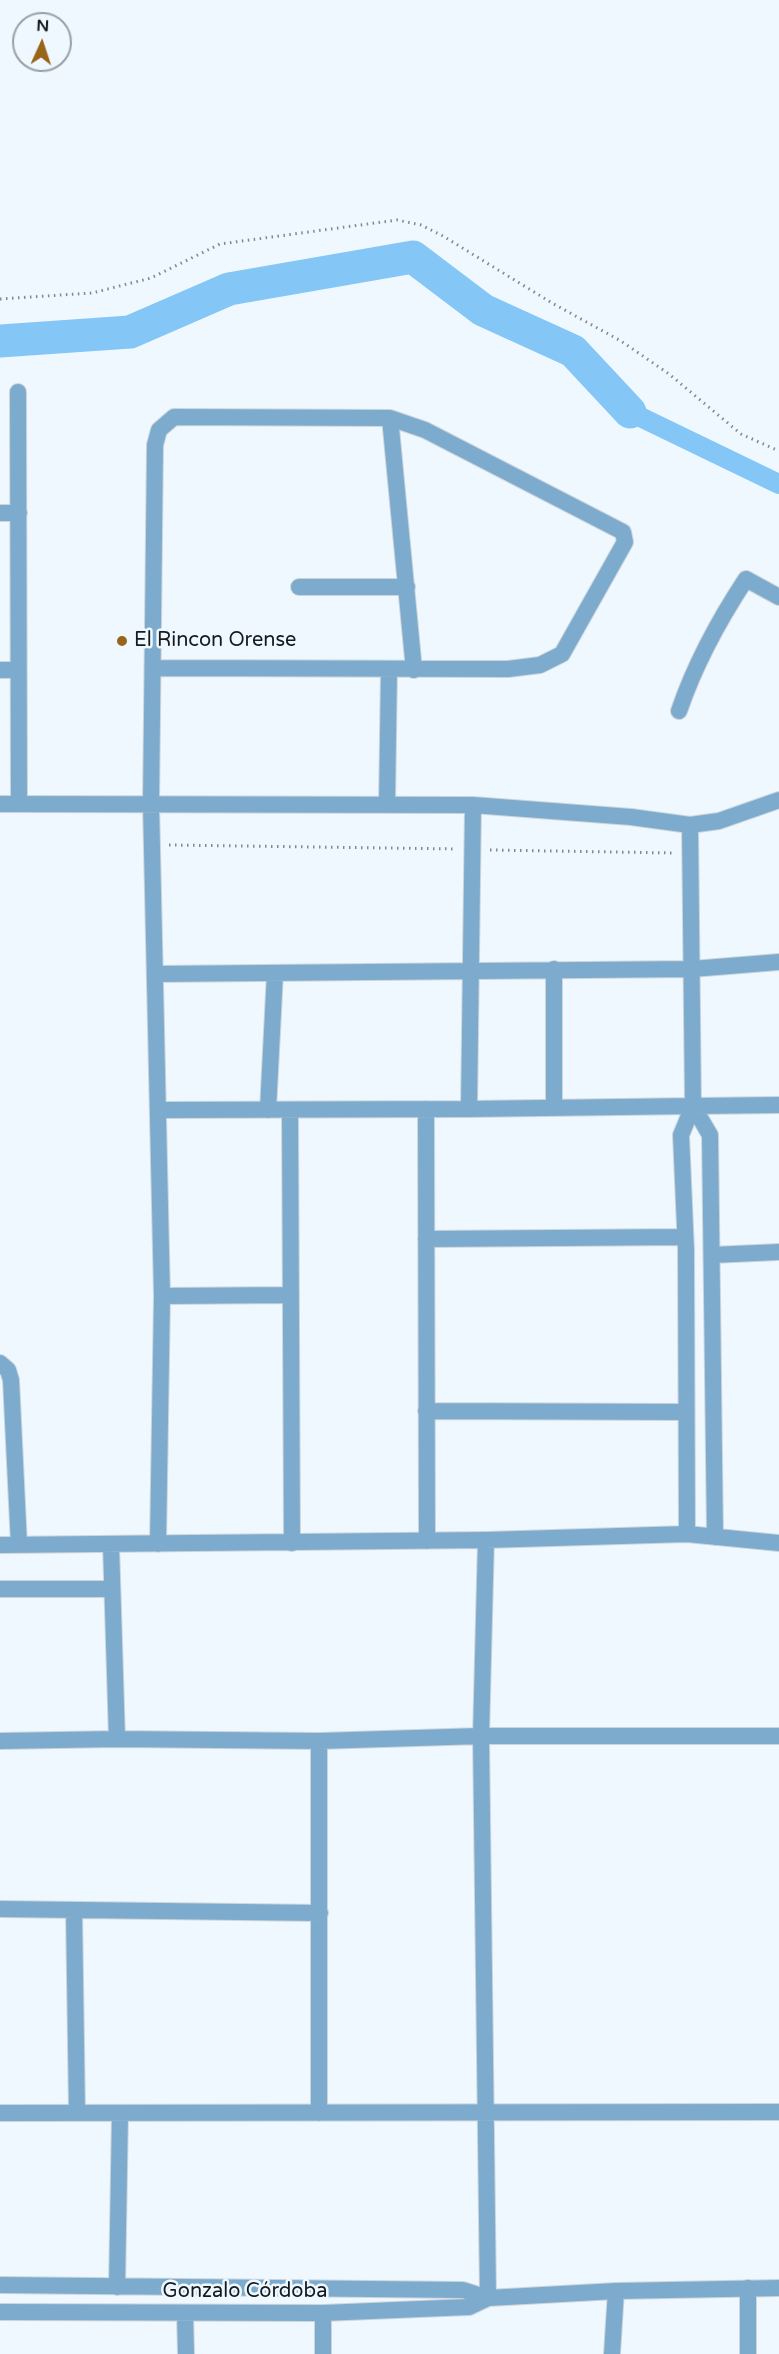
<!DOCTYPE html>
<html>
<head>
<meta charset="utf-8">
<style>
  body { margin:0 }
  #map { position:relative; width:779px; height:2354px; overflow:hidden; background:#f0f8ff; font-family:"Varela Round",sans-serif }
  canvas { display:block }
  .north { position:absolute; left:12px; top:12px; width:60px; height:60px; box-sizing:border-box; background:#f0f8ff; border:2px solid #98a0a6; border-radius:50%; rotate:3deg; font-size:16px; font-weight:700; line-height:24px; text-align:center; color:#131b20 }
  .north::after { content:''; display:block; margin:auto; width:21px; height:27px; background:#99651b; clip-path:polygon(50% 0,100% 100%,50% 72%,0 100%) }
</style>
</head>
<body>
<div id="map">
<canvas width="779" height="2354"></canvas>
<div class="north">N</div>
</div>
<script>
const context = document.querySelector('canvas').getContext('2d');
context.lineJoin = 'round';
function trace(path, color, width, dash) { context.strokeStyle = color; context.lineWidth = width; context.lineCap = dash ? 'butt' : 'round'; context.setLineDash(dash || []); context.stroke(path); }
function drawText(font, color, halo, rows, align = 'center') {
  context.font = font + ' "Varela Round",sans-serif'; context.lineWidth = 5; context.setLineDash([]); context.textBaseline = 'middle'; context.strokeStyle = halo; context.fillStyle = color; for (const [text, x, y, turn = 0] of rows) {
    context.save(); context.translate(x, y); context.rotate((+turn || 0) * Math.PI / 180); context.textAlign = isNaN(turn) ? turn : align; if (halo) context.strokeText(text, 0, 0); context.fillText(text, 0, 0); context.restore();
  }
}
const canal = new Path2D(`
  M 630,412 L 779,484`);
const river = new Path2D(`
  M 0,341 L 130,332 L 229,289 L 413,257 L 483,310 L 573,351 L 630,412`);
const path = new Path2D(`
  M 0,299 L 92,293 L 151,278 L 220,244 L 397,220 L 421,225 L 443,236 L 552,303 L 621,341 L 669,374 L 741,434 L 779,451
  M 169,845 L 456,849
  M 490,850 L 675,853`);
const street = new Path2D(`
  M 18,392 L 19,804
  M 390,418 L 414,670
  M 0,513 L 19,513
  M 299,587 L 407,587
  M 153,668 L 508,669 L 540,665 L 562,654 L 625,542 L 623,532 L 425,430 L 390,418 L 174,417 L 159,430 L 155,445 L 151,804 L 162,1296 L 158,1544
  M 0,670 L 18,670
  M 679,711 C 695,664 719,620 746,579 L 779,597
  M 0,804 L 473,805 L 631,817 L 690,825 L 719,821 L 779,800
  M 387,805 L 389,669
  M 155,974 L 692,969 L 779,962
  M 693,1106 L 779,1105
  M 554,1108 L 554,969
  M 426,1109 L 427,1541
  M 469,1109 L 693,1106 L 690,825
  M 158,1110 L 469,1109 L 473,805
  M 268,1110 L 275,973
  M 290,1110 L 292,1543
  M 426,1239 L 684,1237
  M 712,1255 L 779,1252
  M 162,1296 L 291,1295
  M 0,1363 L 8,1370 L 11,1380 L 19,1545
  M 426,1411 L 685,1412
  M 687,1534 L 686,1250 L 681,1135 L 693,1106 L 710,1135 L 715,1537
  M 486,1540 L 481,1736 L 488,2298
  M 0,1545 L 486,1540 L 687,1534 L 779,1543
  M 111,1545 L 117,1739
  M 0,1589 L 112,1589
  M 0,1741 L 117,1739 L 319,1741 L 481,1736 L 779,1736
  M 319,1741 L 319,2113
  M 0,1909 L 320,1913
  M 74,1910 L 77,2113
  M 0,2113 L 779,2112
  M 0,2285 L 463,2290 L 488,2298 L 616,2291 L 779,2288
  M 117,2287 L 120,2113
  M 0,2312 L 323,2313 L 469,2307 L 488,2298
  M 323,2313 L 323,2354
  M 185,2314 L 186,2354
  M 612,2354 L 616,2291
  M 748,2354 L 748,2288`);
const markers = [
  [122,641,6,"#99651b"]
];
const poiNames = [
  ["El Rincon Orense",134,641]
];
const streetNames = [
  ["Gonzalo Córdoba",245,2292]
];
trace(canal, '#84c6f5', 20);
trace(river, '#84c6f5', 33);
trace(street, '#cdd5db', 18);
trace(path, '#81898f', 3, [1.5, 4.5]);
trace(street, '#7dabcd', 16);
for (const [x, y, r, color] of markers) { const dot = new Path2D(); dot.arc(x, y, r, 0, 2 * Math.PI); context.fillStyle = color; context.fill(dot); trace(dot, '#f0f8ff', 2); }
drawText('20px', '#131b20', '#f0f8ff', poiNames, 'left');
drawText('20px', '#131b20', '#f0f8ff', streetNames);
</script>
</body>
</html>
